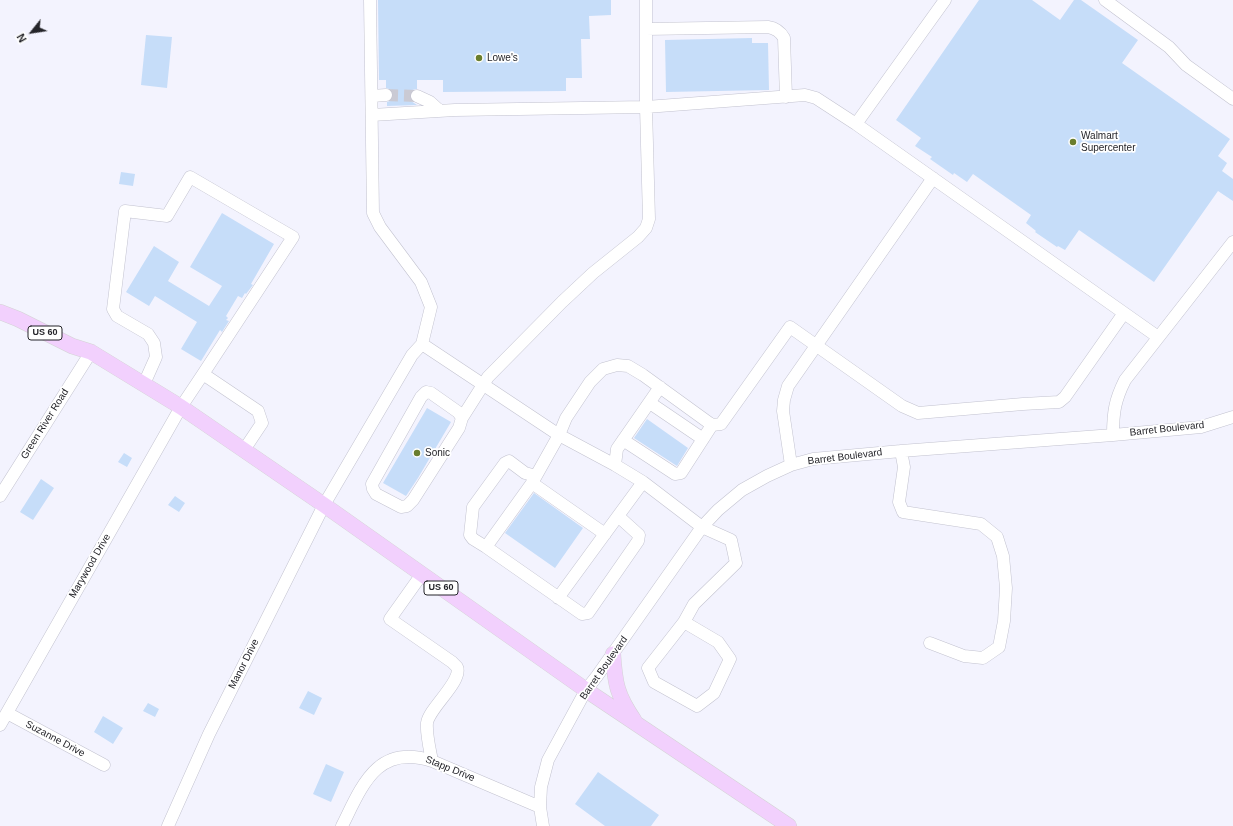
<!DOCTYPE html>
<html>
<head>
<meta charset="utf-8">
<style>
  body { margin:0 }
  #map { position:relative; width:1233px; height:826px; overflow:hidden; background:#f3f3fe; font-family:Helvetica,sans-serif }
  canvas { display:block }
  .north { position:absolute; left:12px; top:12px; width:40px; height:40px; -webkit-text-stroke:3px #fff; paint-order:stroke; rotate:240deg; font-size:11px; font-weight:700; line-height:16px; text-align:center; color:#25252a }
  .north::after { content:''; display:block; margin:auto; width:14px; height:18px; background:#25252a; clip-path:polygon(50% 0,100% 100%,50% 72%,0 100%) }
</style>
</head>
<body>
<div id="map">
<canvas width="1233" height="826"></canvas>
<div class="north">N</div>
</div>
<script>
const context = document.querySelector('canvas').getContext('2d');
context.lineJoin = 'round';
function fillPath(path, color) { context.fillStyle = color; context.fill(path, 'evenodd'); }
function trace(path, color, width, dash) { context.strokeStyle = color; context.lineWidth = width; context.lineCap = dash ? 'butt' : 'round'; context.setLineDash(dash || []); context.stroke(path); }
function drawText(font, color, halo, rows, align = 'center') {
  context.font = font + ' Helvetica,sans-serif'; context.lineWidth = 3.5; context.setLineDash([]); context.textBaseline = 'middle'; context.strokeStyle = halo; context.fillStyle = color; for (const [text, x, y, turn = 0] of rows) {
    context.save(); context.translate(x, y); context.rotate((+turn || 0) * Math.PI / 180); context.textAlign = isNaN(turn) ? turn : align; if (halo) context.strokeText(text, 0, 0); context.fillText(text, 0, 0); context.restore();
  }
}
const building = new Path2D(`
  M 378,0 L 611,0 L 611,15 L 589,16 L 590,39 L 581,39 L 582,78 L 566,78 L 566,91 L 443,92 L 443,80 L 417,80 L 417,89 L 412,90 L 410,96 L 411,101 L 417,105 L 387,106 L 387,102 L 390,101 L 393,99 L 393,94 L 392,90 L 386,88 L 386,80 L 379,80 Z
  M 979,0 L 1032,0 L 1060,20 L 1074,0 L 1081,0 L 1138,40 L 1122,63 L 1230,139 L 1218,156 L 1227,163 L 1222,171 L 1233,179 L 1233,201 L 1218,191 L 1154,282 L 1079,230 L 1065,250 L 1058,246 L 1057,247 L 1035,232 L 1036,231 L 1026,223 L 1031,215 L 973,174 L 967,182 L 954,173 L 953,175 L 930,159 L 932,157 L 915,146 L 921,138 L 896,120 Z
  M 146,35 L 172,37 L 167,88 L 141,85 Z
  M 752,38 L 752,43 L 768,43 L 769,90 L 666,92 L 665,40 Z
  M 121,172 L 135,174 L 133,186 L 119,184 Z
  M 222,213 L 274,244 L 251,284 L 253,285 L 246,294 L 245,293 L 242,298 L 238,296 L 226,316 L 228,318 L 226,320 L 229,321 L 222,332 L 220,330 L 201,361 L 181,349 L 197,322 L 155,296 L 149,306 L 126,292 L 154,246 L 179,262 L 168,281 L 209,306 L 222,286 L 190,267 Z
  M 427,408 L 451,422 L 418,478 L 406,496 L 383,483 Z
  M 647,419 L 688,448 L 677,466 L 634,438 Z
  M 124,453 L 132,458 L 127,467 L 118,462 Z
  M 41,479 L 54,488 L 33,520 L 20,512 Z
  M 534,493 L 583,528 L 555,568 L 505,533 Z
  M 175,496 L 185,503 L 179,512 L 168,505 Z
  M 308,691 L 322,698 L 314,715 L 299,708 Z
  M 148,703 L 159,709 L 155,717 L 143,711 Z
  M 103,716 L 123,728 L 113,744 L 94,732 Z
  M 326,764 L 344,772 L 331,802 L 313,794 Z
  M 598,772 L 659,815 L 651,826 L 605,826 L 575,804 Z`);
const minorTunnel = new Path2D(`
  M 386,95 L 417,96`);
const minor = new Path2D(`
  M 370,0 L 373,213 L 380,227 L 421,282 L 431,307 L 422,344
  M 1105,0 L 1169,47 L 1186,65 L 1233,99
  M 646,29 L 768,27 C 775,28 780,31 784,38 L 786,97
  M 372,96 L 386,95
  M 417,96 L 430,102 L 440,111
  M 372,115 L 455,110 L 646,107 L 805,95 L 816,98 L 856,124 L 1158,337
  M 856,124 L 945,0
  M 144,384 L 156,357 L 154,343 L 148,334 L 117,316 L 113,309 L 125,211 L 167,216 L 190,177 L 293,237 L 203,374
  M 426,392 L 431,393 L 458,412 L 462,418 L 459,428 L 413,500 L 407,506 L 401,507 L 376,494 L 373,489 L 372,484 L 421,397 Z
  M 650,403 L 703,439
  M 462,418 L 488,377 L 562,302 L 593,273 L 638,237 L 646,228 L 649,219 L 646,107 L 646,0
  M 1113,435 C 1113,412 1115,400 1125,380 L 1233,242
  M 623,440 L 675,474 L 681,473 L 712,425
  M 901,451 L 904,467 L 899,502 L 903,512 L 981,524 L 997,537 L 1003,556 L 1006,588 L 1004,621 L 999,647 L 983,658 L 964,656 L 930,643
  M 615,465 L 617,449 L 660,387
  M 791,465 L 783,411 L 784,400 L 788,386 L 933,178
  M 643,482 L 618,516 L 639,535 L 638,541 L 588,613 L 582,614 L 486,547 L 532,483 L 559,435 L 566,418 L 590,382 L 603,369 L 617,365 L 628,366 L 643,375 L 712,425 L 721,424 L 790,327 L 902,406 L 918,413 L 1023,404 L 1059,402 L 1065,397 L 1124,313
  M 532,483 L 605,534
  M 0,496 L 91,352
  M 486,547 L 473,539 L 470,535 L 473,507 L 505,463 L 509,461 L 525,473 L 536,476
  M 422,574 L 390,619 L 452,662 C 453,663 456,666 457,667 C 463,681 429,708 427,723 C 426,734 430,750 432,761
  M 558,598 L 618,516
  M 7,713 L 104,765
  M 0,725 L 181,407 L 203,374 L 258,411 L 262,423 L 244,450
  M 168,826 L 209,734 L 324,505 L 412,355 L 422,344 L 559,435 L 615,465 L 643,482 L 702,527 L 731,540 L 736,563 L 694,604 L 684,622 L 648,668 L 654,682 L 697,706 L 714,693 L 730,659 L 718,642 L 684,622
  M 342,826 C 362,786 377,743 432,761 L 540,807
  M 543,826 L 540,807 L 541,787 L 548,760 L 586,690 L 597,676 L 702,527 L 718,510 L 742,490 L 767,476 L 791,465 L 813,459 L 901,451 L 1113,435 L 1201,427 L 1233,417`);
const major = new Path2D(`
  M 0,312 L 18,319 L 72,346 L 91,352 L 181,407 L 324,505 L 586,690 L 789,826
  M 613,654 C 615,684 617,695 634,720`);
const markers = [
  [479,58,4,"#6a7e2e"],
  [1073,142,4,"#6a7e2e"],
  [417,453,4,"#6a7e2e"]
];
const shields = [
  [45,333,34],
  [441,588,34]
];
const shieldNames = [
  ["US 60",45,333],
  ["US 60",441,588]
];
const poiNames = [
  ["Lowe's",487,58],
  ["Walmart",1081,136],
  ["Supercenter",1081,148],
  ["Sonic",425,453]
];
const streetNames = [
  ["Green River Road",45,424,-58],
  ["Barret Boulevard",1167,429,-6],
  ["Barret Boulevard",845,457,-7],
  ["Marywood Drive",90,566,-60],
  ["Manor Drive",244,664,-63],
  ["Barret Boulevard",604,668,-55],
  ["Suzanne Drive",55,739,28],
  ["Stapp Drive",450,769,22]
];
fillPath(building, '#c6ddf9');
trace(minorTunnel, '#cacad4', 12, [12, 6]);
trace(minor, '#c2c2cf', 13);
trace(major, '#d3d3d4', 16);
trace(minor, '#fff', 12);
trace(major, '#f2d0fd', 15);
for (const [x, y, r, color] of markers) { const dot = new Path2D(); dot.arc(x, y, r, 0, 2 * Math.PI); context.fillStyle = color; context.fill(dot); trace(dot, '#fff', 1.5); }
for (const [x, y, w] of shields) { const box = new Path2D(); box.roundRect(x - w / 2, y - 7, w, 14, 3); context.fillStyle = '#fff'; context.fill(box); trace(box, '#25252a', 1); }
drawText('bold 9px', '#25252a', null, shieldNames);
drawText('10px', '#25252a', '#fff', poiNames, 'left');
drawText('10px', '#25252a', '#fff', streetNames);
</script>
</body>
</html>
